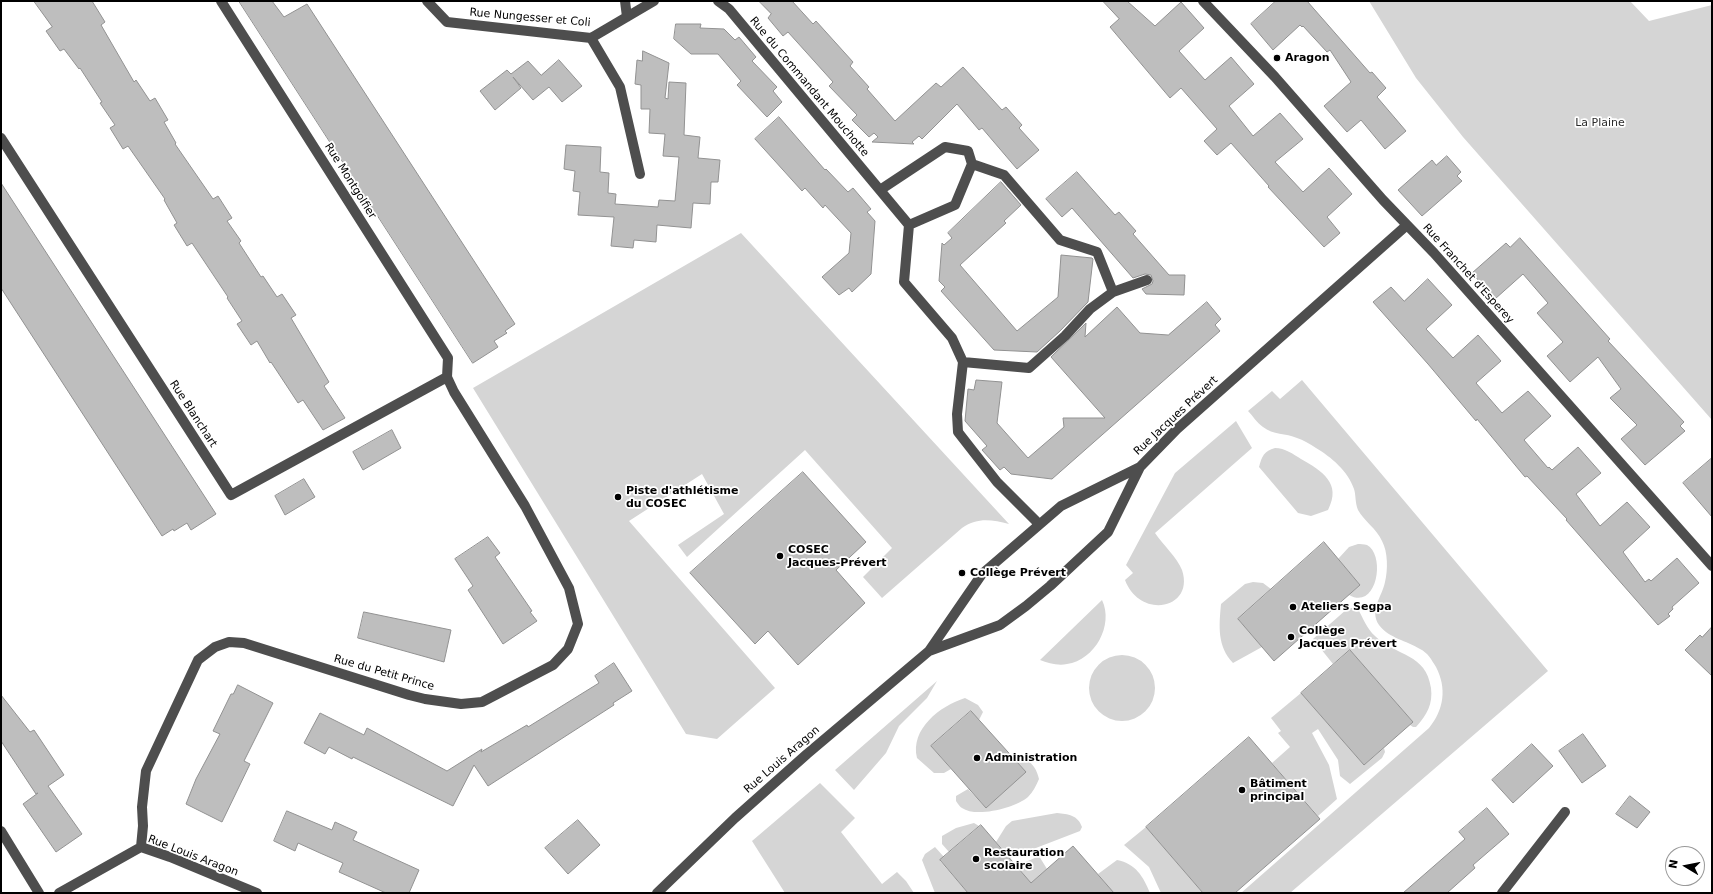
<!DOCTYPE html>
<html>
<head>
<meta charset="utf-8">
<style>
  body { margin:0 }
  #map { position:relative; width:1713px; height:894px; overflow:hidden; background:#fff; font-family:"DejaVu Sans",sans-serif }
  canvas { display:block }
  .frame { position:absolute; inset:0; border:2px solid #000; pointer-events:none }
  .north { position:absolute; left:1665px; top:846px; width:40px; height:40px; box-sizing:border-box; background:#fff; border:1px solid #999; border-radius:50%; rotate:280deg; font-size:11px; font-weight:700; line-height:16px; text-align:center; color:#000 }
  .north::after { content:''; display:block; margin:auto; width:14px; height:18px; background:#000; clip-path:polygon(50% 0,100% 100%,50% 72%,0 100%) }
</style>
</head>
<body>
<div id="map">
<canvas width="1713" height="894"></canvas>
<div class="frame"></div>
<div class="north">N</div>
</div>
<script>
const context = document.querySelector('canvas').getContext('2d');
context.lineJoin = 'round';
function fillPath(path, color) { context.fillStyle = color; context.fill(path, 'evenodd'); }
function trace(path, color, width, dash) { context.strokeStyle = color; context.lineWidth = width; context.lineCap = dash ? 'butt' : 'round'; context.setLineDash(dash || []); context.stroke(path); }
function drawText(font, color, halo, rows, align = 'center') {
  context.font = font + ' "DejaVu Sans",sans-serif'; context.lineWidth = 3.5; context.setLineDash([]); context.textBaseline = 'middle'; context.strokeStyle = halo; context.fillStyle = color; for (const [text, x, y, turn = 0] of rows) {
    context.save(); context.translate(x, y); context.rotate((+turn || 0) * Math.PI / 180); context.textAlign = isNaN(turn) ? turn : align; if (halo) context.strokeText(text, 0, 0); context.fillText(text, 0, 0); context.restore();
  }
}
const green = new Path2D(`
  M 1369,1 L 1630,1 L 1649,21 L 1712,5 L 1712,420 L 1463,137 L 1416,78 Z
  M 741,233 L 1009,524 C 992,520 978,517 962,528 L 882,598 L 863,577 L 892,548 L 805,450 L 687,557 L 678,545 L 724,514 L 702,474 L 629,521 L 775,688 L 717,739 L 686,734 L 473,388 Z
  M 1302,380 L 1548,671 L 1290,893 L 1241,893 L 1429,728 C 1444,710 1447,688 1436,667 C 1431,659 1428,653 1420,649 C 1406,640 1390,639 1379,625 C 1369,610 1382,597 1385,582 C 1388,570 1388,552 1382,541 C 1377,529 1364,521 1358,510 C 1355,503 1356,495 1354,489 C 1348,471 1331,457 1316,448 C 1310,444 1303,440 1297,438 C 1286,433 1273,435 1263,427 C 1257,423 1253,416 1248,411 L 1272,391 L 1280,399 Z
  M 1236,421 L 1252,448 L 1155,533 C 1163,545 1177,557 1182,570 C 1195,609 1140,620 1125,580 L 1133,573 L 1126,565 L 1175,473 Z
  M 1275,448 C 1285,448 1293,454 1301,459 C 1322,471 1342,483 1328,510 L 1311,516 L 1298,513 L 1259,467 C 1262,456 1264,451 1275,448 Z
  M 1358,544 C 1360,544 1364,544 1367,545 C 1386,555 1377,611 1349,595 L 1360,585 L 1338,559 L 1349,547 Z
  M 1253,582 L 1263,583 L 1271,589 L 1238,619 L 1262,647 L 1233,663 C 1217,646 1219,626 1221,604 L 1245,584 Z
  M 1102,600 C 1114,625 1095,660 1067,664 C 1058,666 1048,663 1040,660 Z
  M 1351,608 L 1358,609 C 1363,618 1367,629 1375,636 C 1397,657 1426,653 1431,688 C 1433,704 1427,715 1416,727 L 1413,727 L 1410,725 L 1413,722 L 1350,650 L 1333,664 L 1313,639 L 1347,609 Z
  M1089 688a33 33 0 1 1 66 0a33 33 0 1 1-66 0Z
  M 937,681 L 927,698 L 899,726 L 886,753 L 854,790 L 835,770 Z
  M 1301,693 L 1364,765 L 1384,748 L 1385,752 L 1382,758 L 1350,784 L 1340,776 L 1338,760 L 1318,729 L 1312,733 L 1329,765 L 1337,799 L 1318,816 L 1272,763 L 1290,747 L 1278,733 L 1281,731 L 1271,718 Z
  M 965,698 L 978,705 L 983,712 L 979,720 L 970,711 L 931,746 L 951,769 L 944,773 L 934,773 L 917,758 C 910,729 940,706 965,698 Z
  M 1026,760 C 1034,764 1037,771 1039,779 C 1036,786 1033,792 1028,797 C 1015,808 976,818 962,808 C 960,807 958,804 956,801 L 956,796 L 968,789 L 986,808 L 1025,772 L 1017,761 Z
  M 820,783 L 855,818 L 841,832 L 882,884 L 897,872 L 906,881 L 914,893 L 785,893 L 752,841 Z
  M 1057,813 C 1068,814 1078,815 1082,827 L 1080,831 L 1010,858 L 996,842 L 1006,826 L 1012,821 Z
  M 974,823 L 979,826 L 949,852 L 942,844 L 942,836 L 956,828 Z
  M 1146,827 L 1203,893 L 1161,893 L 1149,867 L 1124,845 Z
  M 935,847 L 944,857 L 940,861 L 968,893 L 935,893 L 922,860 L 925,854 Z
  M 1039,856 L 1047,869 L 1031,883 L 1017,866 Z
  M 1117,860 C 1136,864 1143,876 1150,893 L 1106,893 L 1110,889 L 1098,874 Z`);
const building = new Path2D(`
  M 34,1 L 92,1 L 105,22 L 101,25 L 134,82 L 136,80 L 150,101 L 155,98 L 168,120 L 164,122 L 176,143 L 175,144 L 213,199 L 218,196 L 232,218 L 227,221 L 241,241 L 239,243 L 261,277 L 263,276 L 277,297 L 282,294 L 296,315 L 291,318 L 329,382 L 324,386 L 345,418 L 323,430 L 303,400 L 298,403 L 271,362 L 270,363 L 257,341 L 251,345 L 237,324 L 242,321 L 227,298 L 228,297 L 192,243 L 187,246 L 174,225 L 177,223 L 164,200 L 165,199 L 128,146 L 123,149 L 110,128 L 115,125 L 100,103 L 102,102 L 80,68 L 79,69 L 64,49 L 60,51 L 46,31 L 52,27 Z
  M 239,1 L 272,1 L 284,17 L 307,4 L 515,324 L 505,331 L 507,333 L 494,341 L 498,347 L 473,363 Z
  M 759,1 L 792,1 L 813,24 L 816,21 L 853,62 L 850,66 L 869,87 L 867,89 L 895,121 L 936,83 L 941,87 L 963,67 L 1002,110 L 1006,107 L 1022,125 L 1019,128 L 1039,150 L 1017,169 L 982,128 L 979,130 L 957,104 L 922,139 L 919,136 L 912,142 L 914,144 L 872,142 L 878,137 L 874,133 L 869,137 L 852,120 L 857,115 L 829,86 L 833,82 L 788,32 L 783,36 L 768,18 L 771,14 Z
  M 1103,1 L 1127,1 L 1155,26 L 1181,2 L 1204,28 L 1179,51 L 1205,80 L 1231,57 L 1254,84 L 1229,106 L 1253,136 L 1280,113 L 1303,139 L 1275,162 L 1303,192 L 1329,168 L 1352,194 L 1327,217 L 1340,233 L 1324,247 L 1268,187 L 1269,186 L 1231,143 L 1217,155 L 1204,141 L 1217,129 L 1181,88 L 1170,98 L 1110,27 L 1119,19 Z
  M 1276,1 L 1307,1 L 1370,73 L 1372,72 L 1386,88 L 1377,97 L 1406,131 L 1385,149 L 1361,120 L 1347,132 L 1324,106 L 1351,82 L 1330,50 L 1327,52 L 1303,26 L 1302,27 L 1300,25 L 1273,50 L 1251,24 Z
  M 676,24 L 701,24 L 700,28 L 724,29 L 735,40 L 739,37 L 756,57 L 752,61 L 777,87 L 773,91 L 782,102 L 767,117 L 737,85 L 741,81 L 718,54 L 691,54 L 674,39 Z
  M 643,51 L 669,63 L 665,98 L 668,99 L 669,82 L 686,83 L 684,135 L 700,137 L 698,158 L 720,160 L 718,182 L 711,182 L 710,204 L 693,203 L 691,228 L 657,225 L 656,242 L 634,240 L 633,248 L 611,246 L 614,217 L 578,215 L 580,192 L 573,191 L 575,171 L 564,169 L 566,145 L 601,147 L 600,172 L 609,173 L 608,193 L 616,194 L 615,204 L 658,207 L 659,200 L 675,201 L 679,157 L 663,156 L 665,134 L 649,133 L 650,109 L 641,109 L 641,85 L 635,84 L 637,60 L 642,61 Z
  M 559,60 L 582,86 L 562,102 L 549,87 L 533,100 L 513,77 L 521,88 L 495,110 L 480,91 L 507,70 L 511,74 L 528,61 L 541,75 Z
  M 779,117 L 825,170 L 826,169 L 848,192 L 853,188 L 871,209 L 867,212 L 875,221 L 871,274 L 852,292 L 849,288 L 839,295 L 822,277 L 849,253 L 851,233 L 825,205 L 823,208 L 805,188 L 802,191 L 755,139 Z
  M 1447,156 L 1461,172 L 1457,176 L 1462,181 L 1422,216 L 1398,190 L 1432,160 L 1436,165 Z
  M 1077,172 L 1115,215 L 1119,212 L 1136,231 L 1133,234 L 1169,275 L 1185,275 L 1184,295 L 1146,294 L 1142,289 L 1152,284 L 1153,281 L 1151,275 L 1145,274 L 1133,278 L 1072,208 L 1062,217 L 1046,199 Z
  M 1001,182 L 1021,205 L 1004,221 L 1006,223 L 960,265 L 1017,331 L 1058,297 L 1061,255 L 1092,258 L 1093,259 L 1088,302 L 1060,331 L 1037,352 L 994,350 L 941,291 L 945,287 L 939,281 L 942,243 L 944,245 L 952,238 L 948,233 Z
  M 1,183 L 216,514 L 191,530 L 187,523 L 174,531 L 173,529 L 162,536 L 1,288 Z
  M 1520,238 L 1610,339 L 1608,341 L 1684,422 L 1680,426 L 1685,431 L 1645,465 L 1621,439 L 1637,425 L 1610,398 L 1621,389 L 1598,357 L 1570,382 L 1547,356 L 1563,342 L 1537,313 L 1548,303 L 1523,274 L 1495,299 L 1472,273 L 1506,243 L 1510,247 Z
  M 1428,279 L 1452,305 L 1426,329 L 1453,358 L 1478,335 L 1501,361 L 1476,383 L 1502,413 L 1528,391 L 1551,416 L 1524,440 L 1548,468 L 1549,467 L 1552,470 L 1578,447 L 1601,473 L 1576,494 L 1600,526 L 1627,502 L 1650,527 L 1623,552 L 1645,582 L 1649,579 L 1651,581 L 1677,558 L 1699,583 L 1672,607 L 1673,609 L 1668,614 L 1670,616 L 1658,625 L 1566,520 L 1567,519 L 1527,476 L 1525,477 L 1477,419 L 1476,421 L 1428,364 L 1373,302 L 1391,287 L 1404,301 Z
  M 1207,302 L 1221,319 L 1215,325 L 1220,331 L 1052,479 L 1011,474 L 1004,467 L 1000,470 L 982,450 L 987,446 L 965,421 L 968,389 L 974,390 L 976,380 L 1002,382 L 997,423 L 1028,458 L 1064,427 L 1063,418 L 1105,418 L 1051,357 L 1086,323 L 1085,337 L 1117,307 L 1140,333 L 1168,335 Z
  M 392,430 L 401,448 L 363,470 L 353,452 Z
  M 1712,458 L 1712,517 L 1683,483 Z
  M 803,472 L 866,542 L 836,570 L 865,603 L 798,665 L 768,631 L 755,644 L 690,573 Z
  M 304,479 L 315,497 L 285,515 L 275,496 Z
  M 488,537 L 500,553 L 495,557 L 532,611 L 530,612 L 537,621 L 503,644 L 468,590 L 473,586 L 455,559 Z
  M 1324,542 L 1360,585 L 1274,661 L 1238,619 Z
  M 364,612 L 451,630 L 444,662 L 358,638 Z
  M 1712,627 L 1712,676 L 1685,650 L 1700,635 L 1702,637 Z
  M 1350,650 L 1413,722 L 1364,765 L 1301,693 Z
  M 614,663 L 632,691 L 613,703 L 614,705 L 488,786 L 474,765 L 453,806 L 353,757 L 352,759 L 329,747 L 325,754 L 304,743 L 320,713 L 364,735 L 367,728 L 447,771 L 482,749 L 481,752 L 527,725 L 528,727 L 599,683 L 595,676 Z
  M 238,685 L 273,703 L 244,761 L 250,764 L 222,822 L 186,804 L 196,779 L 220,734 L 213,731 L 231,694 L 233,694 Z
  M 1,695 L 30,732 L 34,730 L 64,775 L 48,786 L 82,834 L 56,852 L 23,804 L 38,793 L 36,794 L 1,741 Z
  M 971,711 L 1026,772 L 986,808 L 931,746 Z
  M 1583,734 L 1606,766 L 1582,783 L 1559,751 Z
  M 1249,737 L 1320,819 L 1235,893 L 1203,893 L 1146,827 Z
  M 1532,744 L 1553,766 L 1513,803 L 1492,780 Z
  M 1630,796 L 1650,812 L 1637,828 L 1616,814 Z
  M 1487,808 L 1509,834 L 1473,865 L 1475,868 L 1447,893 L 1403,893 L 1465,839 L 1459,832 Z
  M 287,811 L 332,830 L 335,822 L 357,832 L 353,840 L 419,870 L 409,893 L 386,893 L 339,872 L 343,863 L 320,853 L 298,843 L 295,851 L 274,841 Z
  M 578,820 L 600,845 L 568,874 L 545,848 Z
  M 981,825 L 1031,883 L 1073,846 L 1114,893 L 968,893 L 940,860 Z`);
const minor = new Path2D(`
  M 427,1 L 447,22 L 591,38 L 654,1
  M 625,1 L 627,17
  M 718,1 L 729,9 L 909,225 L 904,282 L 952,338 L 963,362 L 957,414 L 958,432 L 997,482 L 1039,524
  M 1203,1 L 1275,77 L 1383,200 L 1434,253 L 1712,566
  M 591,38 L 620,87 L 640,174
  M 1,138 L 231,495 L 447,377
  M 972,164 L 1004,175 L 1060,240 L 1097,252 L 1113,292
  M 880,190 L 945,147 L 968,151 L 972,164 L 955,205 L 909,225
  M 963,362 L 1029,368 L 1065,336 L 1090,309 L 1113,292 L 1147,280
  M 929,651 L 1000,625 L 1026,606 L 1050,586 L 1108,532 L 1140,467
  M 1,831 L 39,893
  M 141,847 L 143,826 L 142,807 L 146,771 L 198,660 L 215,647 L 229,642 L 244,643 L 409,695 L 425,699 L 461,704 L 482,702 L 553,665 L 568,649 L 578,624 L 569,588 L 525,506 L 454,392 L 447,377 L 448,358 L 221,1
  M 59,893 L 141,847 L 170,857 L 257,893
  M 657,893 L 735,818 L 807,754 L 929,651 L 982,574 L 1061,506 L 1140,467 L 1177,429 L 1407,225
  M 1502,893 L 1565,812`);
const markers = [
  [1277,58,4,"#000"],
  [618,497,4,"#000"],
  [780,556,4,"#000"],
  [962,573,4,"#000"],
  [1293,607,4,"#000"],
  [1291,637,4,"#000"],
  [977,758,4,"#000"],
  [1242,790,4,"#000"],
  [976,859,4,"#000"]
];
const streetNames = [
  ["Rue Nungesser et Coli",530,18,5],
  ["Rue du Commandant Mouchotte",809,87,50],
  ["Rue Montgolfier",350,181,58],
  ["Rue Franchet d'Esperey",1468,274,48],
  ["Rue Blanchart",193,414,57],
  ["Rue Jacques Prévert",1176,416,-43],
  ["Rue du Petit Prince",384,673,16],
  ["Rue Louis Aragon",782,760,-41],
  ["Rue Louis Aragon",193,856,21]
];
const poiNames = [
  ["Aragon",1285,58],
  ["Piste d'athlétisme",626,491],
  ["du COSEC",626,504],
  ["COSEC",788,550],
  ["Jacques-Prévert",788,563],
  ["Collège Prévert",970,573],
  ["Ateliers Segpa",1301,607],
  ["Collège",1299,631],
  ["Jacques Prévert",1299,644],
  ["Administration",985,758],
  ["Bâtiment",1250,784],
  ["principal",1250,797],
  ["Restauration",984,853],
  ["scolaire",984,866]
];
const parkNames = [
  ["La Plaine",1600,123]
];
fillPath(green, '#d5d5d5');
fillPath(building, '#bebebe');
trace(building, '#929292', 1);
trace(minor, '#4e4e4e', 10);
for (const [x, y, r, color] of markers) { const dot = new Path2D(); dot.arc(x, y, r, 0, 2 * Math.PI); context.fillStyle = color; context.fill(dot); trace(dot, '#fff', 1.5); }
drawText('11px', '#000', '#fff', streetNames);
drawText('bold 11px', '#000', '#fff', poiNames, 'left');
drawText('11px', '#2c2c2c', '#fff', parkNames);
</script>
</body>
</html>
